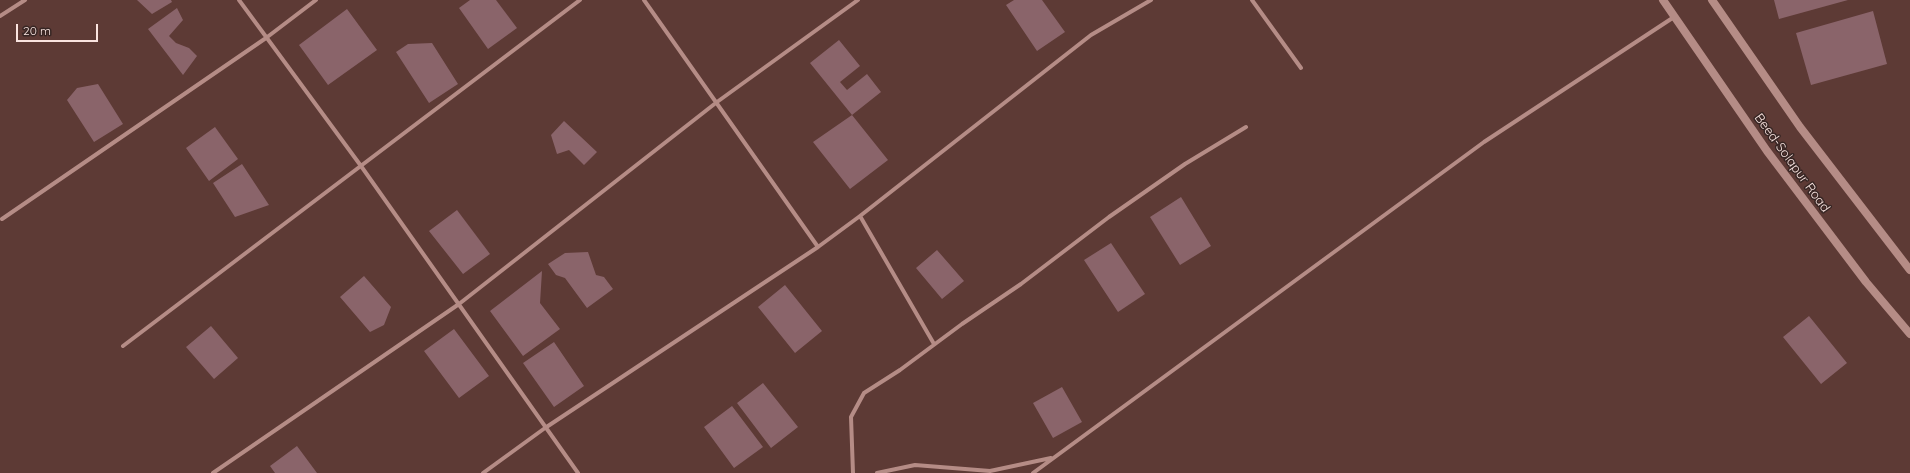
<!DOCTYPE html>
<html>
<head>
<meta charset="utf-8">
<style>
  body { margin:0 }
  #map { position:relative; width:1910px; height:473px; overflow:hidden; background:#5d3a35; font-family:Quicksand,sans-serif }
  canvas { display:block }
  .scale { position:absolute; left:16px; top:24px; width:82px; height:18px; box-sizing:border-box; border:2px solid #fae4e0; border-top:0; padding-left:5px; font-size:12px; line-height:14px; white-space:nowrap; color:#fae4e0; -webkit-text-stroke:3px #372624; paint-order:stroke }
</style>
</head>
<body>
<div id="map">
<canvas width="1910" height="473"></canvas>
<div class="scale">20 m</div>
</div>
<script>
const context = document.querySelector('canvas').getContext('2d');
context.lineJoin = 'round';
function fillPath(path, color) { context.fillStyle = color; context.fill(path, 'evenodd'); }
function trace(path, color, width, dash) { context.strokeStyle = color; context.lineWidth = width; context.lineCap = dash ? 'butt' : 'round'; context.setLineDash(dash || []); context.stroke(path); }
function drawText(font, color, halo, rows, align = 'center') {
  context.font = font + ' Quicksand,sans-serif'; context.lineWidth = 3; context.setLineDash([]); context.textBaseline = 'middle'; context.strokeStyle = halo; context.fillStyle = color; for (const [text, x, y, turn = 0] of rows) {
    context.save(); context.translate(x, y); context.rotate((+turn || 0) * Math.PI / 180); context.textAlign = isNaN(turn) ? turn : align; if (halo) context.strokeText(text, 0, 0); context.fillText(text, 0, 0); context.restore();
  }
}
const building = new Path2D(`
  M 137,0 L 171,0 L 172,2 L 152,14 Z
  M 470,0 L 496,0 L 517,28 L 488,49 L 459,8 Z
  M 1014,0 L 1042,0 L 1065,32 L 1037,51 L 1006,5 Z
  M 1774,0 L 1848,0 L 1779,19 Z
  M 177,8 L 183,20 L 169,36 L 176,43 L 189,48 L 197,56 L 183,75 L 148,29 Z
  M 347,9 L 377,50 L 328,85 L 299,45 Z
  M 1873,11 L 1887,64 L 1811,85 L 1796,33 Z
  M 839,40 L 860,66 L 840,82 L 847,90 L 867,74 L 881,92 L 852,115 L 810,63 Z
  M 432,43 L 458,84 L 429,103 L 396,52 L 408,44 Z
  M 98,84 L 123,124 L 94,142 L 67,100 L 77,88 Z
  M 852,115 L 888,160 L 850,189 L 813,142 Z
  M 564,121 L 597,152 L 584,165 L 569,150 L 557,154 L 551,135 Z
  M 215,127 L 238,159 L 209,181 L 186,148 Z
  M 242,164 L 269,205 L 235,217 L 213,183 Z
  M 1181,197 L 1211,246 L 1180,265 L 1150,217 Z
  M 457,210 L 490,254 L 463,274 L 429,231 Z
  M 1111,243 L 1145,294 L 1118,312 L 1084,260 Z
  M 937,250 L 964,281 L 942,299 L 916,268 Z
  M 588,252 L 596,275 L 604,277 L 613,289 L 587,308 L 565,278 L 556,275 L 548,264 L 565,253 Z
  M 542,271 L 540,303 L 560,329 L 523,356 L 490,311 Z
  M 364,276 L 391,307 L 384,325 L 370,332 L 340,297 Z
  M 785,285 L 822,331 L 795,353 L 758,307 Z
  M 1809,316 L 1847,363 L 1821,384 L 1783,337 Z
  M 211,326 L 238,358 L 214,379 L 186,347 Z
  M 454,329 L 489,376 L 459,398 L 424,351 Z
  M 554,342 L 584,386 L 554,407 L 523,363 Z
  M 763,383 L 798,427 L 771,448 L 737,403 Z
  M 1062,387 L 1082,422 L 1053,438 L 1033,403 Z
  M 732,406 L 763,447 L 734,468 L 704,427 Z
  M 297,446 L 317,473 L 275,473 L 270,466 Z`);
const street = new Path2D(`
  M 239,0 L 361,166 L 578,473
  M 644,0 L 818,247 L 860,216 L 934,344
  M 1252,0 L 1301,68
  M 0,16 L 25,0
  M 860,216 L 1091,35 L 1151,0
  M 2,219 L 266,38 L 316,0
  M 123,346 L 580,0
  M 213,473 L 459,304 L 717,102 L 858,0
  M 483,473 L 545,428 L 818,247
  M 853,473 L 851,417 L 864,393 L 900,370 L 962,324 L 1021,284 L 1109,217 L 1185,164 L 1246,127
  M 877,473 L 915,465 L 990,471 L 1051,458
  M 1033,473 L 1484,142 L 1674,17`);
const secondary = new Path2D(`
  M 1663,0 L 1767,151 L 1866,282 L 1910,334
  M 1712,0 L 1800,127 L 1910,270`);
const streetNames = [
  ["Beed-Solapur Road",1792,163,54]
];
fillPath(building, '#8a646a');
trace(street, '#b58c86', 4);
trace(secondary, '#b58c86', 8);
drawText('13px', '#fae4e0', '#372624', streetNames);
</script>
</body>
</html>
